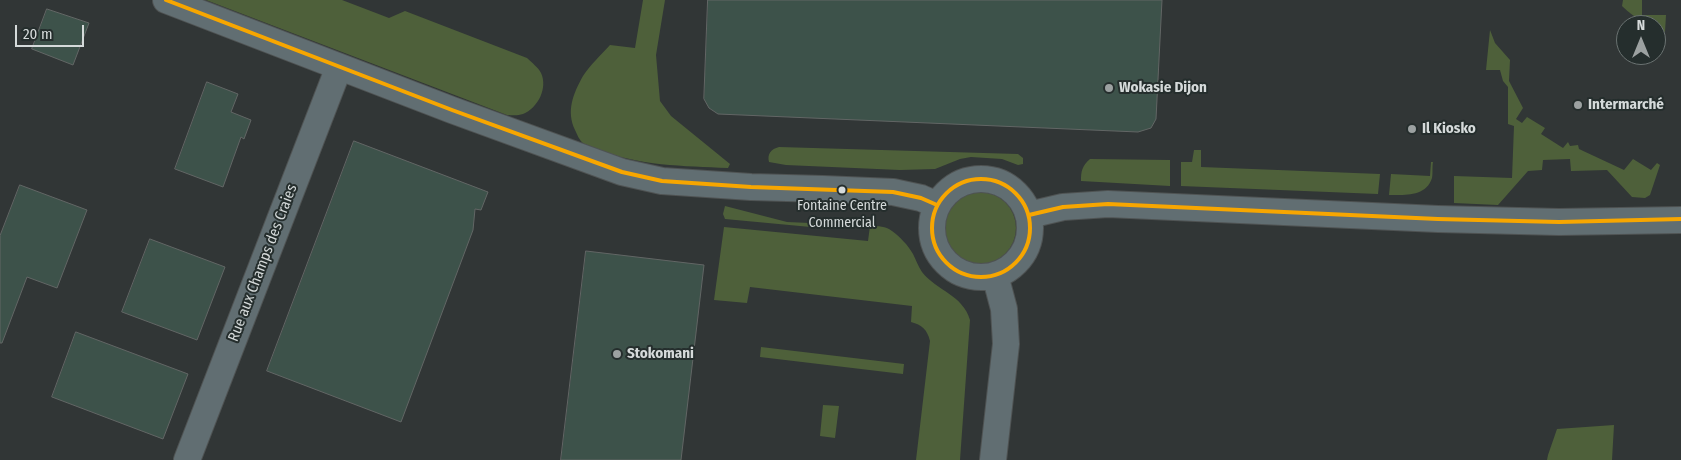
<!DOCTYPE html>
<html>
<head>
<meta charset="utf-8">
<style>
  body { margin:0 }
  #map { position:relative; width:1681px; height:460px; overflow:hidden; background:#313636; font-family:"Fira Sans Condensed",sans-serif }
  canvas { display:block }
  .north { position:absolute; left:1616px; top:15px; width:50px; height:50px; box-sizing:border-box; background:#252e2d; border:1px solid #6b7372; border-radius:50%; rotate:0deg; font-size:14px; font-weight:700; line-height:20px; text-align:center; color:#d5dada }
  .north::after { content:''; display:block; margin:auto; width:18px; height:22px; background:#9ca1a1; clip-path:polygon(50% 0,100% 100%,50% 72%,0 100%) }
  .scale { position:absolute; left:15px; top:25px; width:69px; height:22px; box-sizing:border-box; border:2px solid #d5dada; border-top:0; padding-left:6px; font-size:15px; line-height:18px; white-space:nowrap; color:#d5dada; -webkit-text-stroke:4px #252e2d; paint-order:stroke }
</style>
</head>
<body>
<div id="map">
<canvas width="1681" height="460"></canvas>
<div class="north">N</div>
<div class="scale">20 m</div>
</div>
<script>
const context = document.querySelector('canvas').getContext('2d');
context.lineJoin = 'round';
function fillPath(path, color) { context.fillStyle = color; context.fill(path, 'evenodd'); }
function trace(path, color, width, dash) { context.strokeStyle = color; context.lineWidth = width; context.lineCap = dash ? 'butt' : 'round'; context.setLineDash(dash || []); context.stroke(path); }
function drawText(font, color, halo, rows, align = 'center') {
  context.font = font + ' "Fira Sans Condensed",sans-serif'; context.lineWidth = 4; context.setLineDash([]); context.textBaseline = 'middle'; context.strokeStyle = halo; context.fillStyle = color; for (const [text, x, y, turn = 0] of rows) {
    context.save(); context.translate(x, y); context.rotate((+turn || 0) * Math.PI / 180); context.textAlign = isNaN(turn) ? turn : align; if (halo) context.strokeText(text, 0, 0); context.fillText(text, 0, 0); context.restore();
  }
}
const green = new Path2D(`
  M 206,0 L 342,0 L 389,18 L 405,11 L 527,58 C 532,63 538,67 541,73 C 548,88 538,108 523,114 C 517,116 512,115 507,115 Z
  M 643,0 L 665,0 L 656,55 L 660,101 L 671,116 L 730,164 L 728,168 C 684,166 638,166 597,149 C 593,147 586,145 583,143 C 579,140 577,134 575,130 C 566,111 573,94 583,76 C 590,65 601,55 610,45 L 635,48 Z
  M 1623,0 L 1642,0 L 1642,15 L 1666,15 L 1665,32 L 1656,28 L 1656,25 C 1645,25 1630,14 1622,6 Z
  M 1490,30 L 1495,43 L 1510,60 L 1509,81 L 1523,108 L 1516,119 L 1522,123 L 1527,117 L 1545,128 L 1541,134 L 1563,148 L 1568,142 L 1570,146 L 1578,145 L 1579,149 L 1624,170 L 1633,159 L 1651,170 L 1657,163 L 1660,165 L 1650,195 L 1645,198 L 1632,197 L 1607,170 L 1571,171 L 1570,159 L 1543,160 L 1542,170 L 1528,171 L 1498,205 L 1454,203 L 1454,176 L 1512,178 L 1514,126 L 1508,124 L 1508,87 L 1503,81 L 1500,70 L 1486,70 Z
  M 779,147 L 1018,154 L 1023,158 L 1023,164 L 1018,165 L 1002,159 L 971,157 L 960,159 L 935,169 L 900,170 L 786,165 L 769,162 C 767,154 771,149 779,147 Z
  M 1194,150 L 1201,150 L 1201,167 L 1380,174 L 1378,194 L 1181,186 L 1181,162 L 1192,162 Z
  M 1090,159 L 1170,160 L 1170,186 L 1081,181 C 1081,171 1082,166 1090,159 Z
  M 1431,162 L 1433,162 C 1432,167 1433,174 1432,178 C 1426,197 1404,195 1389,195 L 1391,174 L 1430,176 Z
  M944 228a36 36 0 1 1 72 0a36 36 0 1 1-72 0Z
  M 725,206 L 787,222 L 832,224 L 832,229 L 725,219 L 723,214 Z
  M 870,226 C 879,226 885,226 892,231 C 900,237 908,245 913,254 C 916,260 918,266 922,272 C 937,291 963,295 970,320 L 960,460 L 916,460 L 930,341 C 927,329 922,325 911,322 L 912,306 L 750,287 L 747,303 L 714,300 L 724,227 L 868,241 Z
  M 761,347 L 904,364 L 903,374 L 760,357 Z
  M 823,405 L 839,406 L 835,438 L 820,436 Z
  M 1614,425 L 1612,460 L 1547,460 L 1548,455 L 1557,429 Z`);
const building = new Path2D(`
  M 708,0 L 1162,0 L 1156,119 L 1151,128 L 1138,132 L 718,114 L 709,108 L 704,99 Z
  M 47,9 L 89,23 L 73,65 L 32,49 Z
  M 207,82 L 238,94 L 231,112 L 251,120 L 244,139 L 241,137 L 223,187 L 175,169 Z
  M 354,141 L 488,192 L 481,210 L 475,209 L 473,230 L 401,422 L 267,371 Z
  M 20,185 L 87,210 L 57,288 L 27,277 L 2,343 L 0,343 L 0,236 Z
  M 150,239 L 225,267 L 197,340 L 122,312 Z
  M 586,251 L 704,265 L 681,460 L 561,460 Z
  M 76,332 L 188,374 L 163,439 L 52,397 Z`);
const minor = new Path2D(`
  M 166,0 L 452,110 L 622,172 L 662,181 L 751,187 L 823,189 L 893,192 L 921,198 L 937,205
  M932 228a49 49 0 1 1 98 0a49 49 0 1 1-98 0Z
  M 1029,215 L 1063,207 L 1108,204 L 1438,219 L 1559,222 L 1681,220
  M 187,460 L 339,67
  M 993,460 L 1006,344 L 1004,309 L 995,275`);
const bus1 = new Path2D(`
  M 166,0 L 452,110 L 622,172 L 662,181 L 751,187 L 893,192 L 921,198 L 937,205
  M932 228a49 49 0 1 1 98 0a49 49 0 1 1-98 0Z
  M 1029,215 L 1063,207 L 1108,204 L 1438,219 L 1559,222 L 1681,219`);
const markers = [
  [1109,88,5,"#9ca1a1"],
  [1578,105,5,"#9ca1a1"],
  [1412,129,5,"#9ca1a1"],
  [842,190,4.5,"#d5dada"],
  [617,354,5,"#9ca1a1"]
];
const busNames = [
  ["Fontaine Centre",842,206],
  ["Commercial",842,223]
];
const poiNames = [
  ["Wokasie Dijon",1119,88],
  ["Intermarché",1588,105],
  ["Il Kiosko",1422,129],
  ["Stokomani",627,354]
];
const streetNames = [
  ["Rue aux Champs des Craies",263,263,-69]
];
fillPath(green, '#4e603a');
fillPath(building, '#3d524a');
trace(building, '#626665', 1);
trace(minor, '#4f5353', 28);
trace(minor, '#616e72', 26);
trace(bus1, '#f7a600', 4);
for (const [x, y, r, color] of markers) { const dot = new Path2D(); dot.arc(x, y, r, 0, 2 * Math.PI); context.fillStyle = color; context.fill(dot); trace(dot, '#252e2d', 2); }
drawText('14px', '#d5dada', '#252e2d', busNames);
drawText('bold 15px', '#d5dada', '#252e2d', poiNames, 'left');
drawText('15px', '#d5dada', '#252e2d', streetNames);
</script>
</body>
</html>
